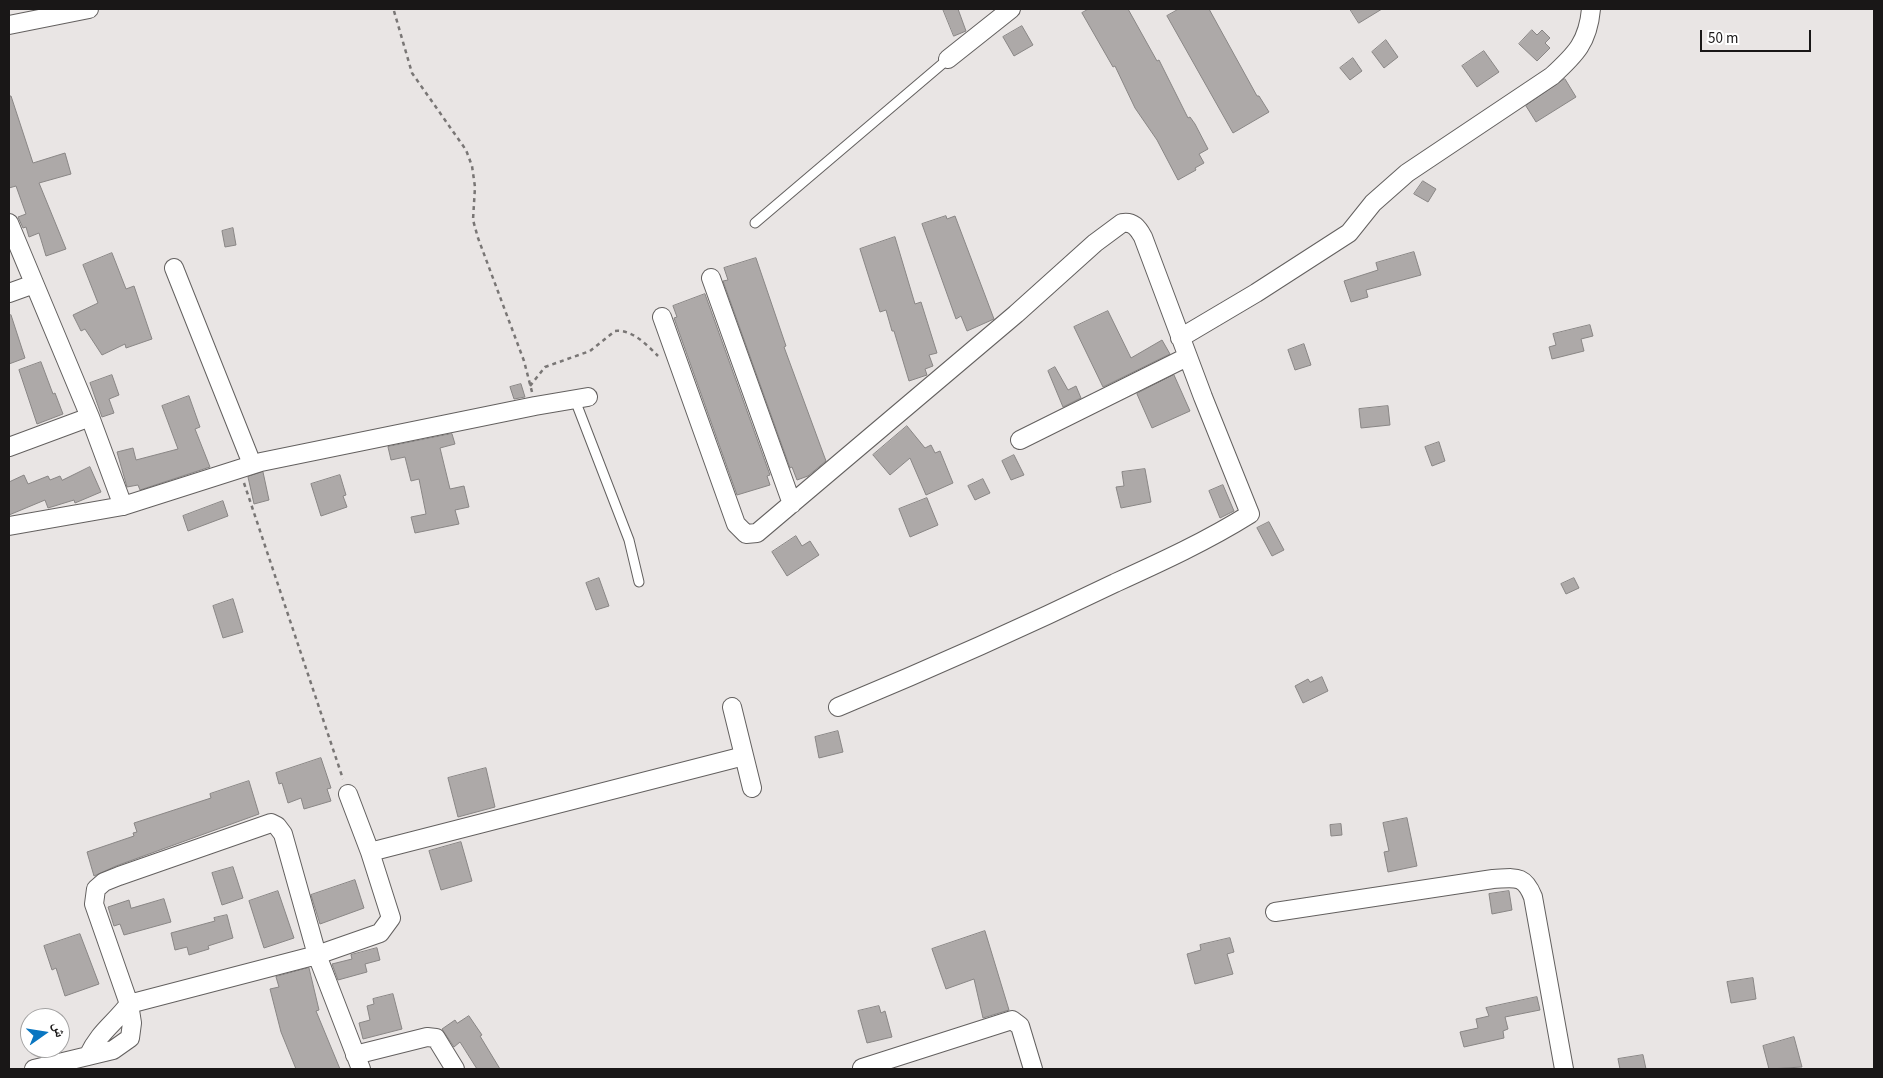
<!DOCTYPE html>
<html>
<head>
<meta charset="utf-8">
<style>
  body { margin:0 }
  #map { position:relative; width:1883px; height:1078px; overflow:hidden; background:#e9e5e4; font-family:"Source Sans 3","Noto Naskh Arabic",sans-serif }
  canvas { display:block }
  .frame { position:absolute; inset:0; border:10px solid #191717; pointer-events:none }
  .north { position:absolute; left:20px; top:1008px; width:50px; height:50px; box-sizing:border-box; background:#fff; border:1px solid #a3a2a2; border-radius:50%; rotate:77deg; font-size:14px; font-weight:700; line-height:20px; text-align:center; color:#191717 }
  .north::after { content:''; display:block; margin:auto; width:18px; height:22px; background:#0976c1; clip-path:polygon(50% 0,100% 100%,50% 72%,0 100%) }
  .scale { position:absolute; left:1700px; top:30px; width:111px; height:22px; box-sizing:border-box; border:2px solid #191717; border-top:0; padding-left:6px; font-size:15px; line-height:18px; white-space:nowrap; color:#191717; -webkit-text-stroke:4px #fff; paint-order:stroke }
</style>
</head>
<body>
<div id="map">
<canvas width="1883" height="1078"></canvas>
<div class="frame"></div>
<div class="north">ش</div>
<div class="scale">50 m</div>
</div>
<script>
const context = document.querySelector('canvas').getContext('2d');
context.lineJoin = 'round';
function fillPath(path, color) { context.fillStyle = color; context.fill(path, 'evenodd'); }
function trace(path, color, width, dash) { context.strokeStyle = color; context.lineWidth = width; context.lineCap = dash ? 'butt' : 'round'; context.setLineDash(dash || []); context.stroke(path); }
const building = new Path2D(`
  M 943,9 L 958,9 L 966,31 L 954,36 Z
  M 1089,9 L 1128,9 L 1157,61 L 1159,60 L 1188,118 L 1190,117 L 1195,124 L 1208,149 L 1199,154 L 1204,163 L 1195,168 L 1196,170 L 1178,180 L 1157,140 L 1135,108 L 1115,66 L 1113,67 L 1082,13 Z
  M 1179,9 L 1209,9 L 1257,96 L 1259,96 L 1269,112 L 1233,133 L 1167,16 Z
  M 1350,9 L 1382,9 L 1359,23 Z
  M 1022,26 L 1033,45 L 1014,56 L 1003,37 Z
  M 1532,30 L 1537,35 L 1542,30 L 1550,38 L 1545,43 L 1550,48 L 1537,61 L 1519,44 Z
  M 1386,40 L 1398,57 L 1384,68 L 1372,52 Z
  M 1484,51 L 1499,72 L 1477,87 L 1462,66 Z
  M 1353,58 L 1362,71 L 1350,80 L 1340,68 Z
  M 1565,79 L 1576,97 L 1536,122 L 1526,106 Z
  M 9,96 L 11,96 L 33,163 L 65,153 L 71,174 L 39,183 L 66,249 L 46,256 L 39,233 L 29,237 L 26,227 L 23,228 L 18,217 L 26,214 L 16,186 L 9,188 Z
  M 1423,181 L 1436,189 L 1428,202 L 1414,194 Z
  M 946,216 L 947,219 L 955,216 L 994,319 L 967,331 L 961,316 L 956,319 L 922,224 Z
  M 233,228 L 236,245 L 225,247 L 222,231 Z
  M 895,237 L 915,304 L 921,302 L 937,353 L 929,355 L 933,366 L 925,369 L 927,375 L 909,381 L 894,331 L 892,331 L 886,310 L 880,312 L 860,249 Z
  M 1414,252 L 1421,275 L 1366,290 L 1368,297 L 1351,302 L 1344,281 L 1378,270 L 1376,263 Z
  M 112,253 L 126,289 L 134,286 L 152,339 L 126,348 L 125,344 L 102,355 L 85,329 L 81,331 L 73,315 L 98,303 L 83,265 Z
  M 756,258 L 786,346 L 784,347 L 826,461 L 808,476 L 797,480 L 792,467 L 790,468 L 723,281 L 728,280 L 724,268 Z
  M 705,294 L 770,475 L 767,476 L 770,485 L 737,495 L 674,318 L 677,317 L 673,306 Z
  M 1108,311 L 1131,358 L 1162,340 L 1170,354 L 1103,387 L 1074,327 Z
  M 11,315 L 25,358 L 9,364 L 9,316 Z
  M 1590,325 L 1593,336 L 1581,339 L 1584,351 L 1552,359 L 1549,347 L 1556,345 L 1553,334 Z
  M 1304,344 L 1311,365 L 1295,370 L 1288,350 Z
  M 41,362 L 53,394 L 55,393 L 63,414 L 37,424 L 19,370 Z
  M 1055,367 L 1068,390 L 1076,386 L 1081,398 L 1063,407 L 1048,371 Z
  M 112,375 L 119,395 L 109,399 L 114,413 L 102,417 L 90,383 Z
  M 1174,375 L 1190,411 L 1152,428 L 1137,394 Z
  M 521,384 L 525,397 L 514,399 L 510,387 Z
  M 189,396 L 200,427 L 195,429 L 210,467 L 140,490 L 138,485 L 127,487 L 117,452 L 133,448 L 136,460 L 178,449 L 162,406 Z
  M 1388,406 L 1390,425 L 1361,428 L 1359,409 Z
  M 907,426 L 925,448 L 931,445 L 935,453 L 940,451 L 953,483 L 926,495 L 910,458 L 890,475 L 873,455 Z
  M 452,434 L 455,444 L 440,448 L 450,489 L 464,486 L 469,507 L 455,510 L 459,524 L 415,533 L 411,517 L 426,514 L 419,479 L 411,481 L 405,457 L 391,460 L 388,447 Z
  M 1439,442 L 1445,461 L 1432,466 L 1425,447 Z
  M 1014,455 L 1024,475 L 1011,480 L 1002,461 Z
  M 90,467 L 101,492 L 75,503 L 74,500 L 48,508 L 45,500 L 9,515 L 9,482 L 24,475 L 28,484 L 48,476 L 50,480 L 60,476 L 62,480 Z
  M 1145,469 L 1151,502 L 1121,508 L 1116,487 L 1124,486 L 1122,472 Z
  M 263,472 L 269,500 L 254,504 L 248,477 Z
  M 340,475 L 346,495 L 343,496 L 347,507 L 321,516 L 311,484 Z
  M 983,479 L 990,493 L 975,500 L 968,486 Z
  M 1223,485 L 1234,511 L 1220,518 L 1209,491 Z
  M 927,498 L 938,525 L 910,537 L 899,509 Z
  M 223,501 L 228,516 L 188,531 L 183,516 Z
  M 1269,522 L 1284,550 L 1272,556 L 1257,528 Z
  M 796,536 L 802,546 L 810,541 L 819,555 L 787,576 L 772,552 Z
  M 599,578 L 609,606 L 596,610 L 586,583 Z
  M 1574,578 L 1579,588 L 1566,594 L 1561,584 Z
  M 233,599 L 243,632 L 223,638 L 213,606 Z
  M 1322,677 L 1328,691 L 1303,703 L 1295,686 L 1308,679 L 1310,682 Z
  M 838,731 L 843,752 L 819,758 L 815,737 Z
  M 321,758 L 331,788 L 327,789 L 331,801 L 304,809 L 301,798 L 288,803 L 282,783 L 279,784 L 276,773 Z
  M 486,768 L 495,807 L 458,817 L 448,778 Z
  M 249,781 L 259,814 L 116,866 L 94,876 L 87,852 L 134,836 L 133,833 L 137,832 L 134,823 L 211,798 L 210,794 Z
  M 1407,818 L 1417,866 L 1388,872 L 1384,852 L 1389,851 L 1383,823 Z
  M 1341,824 L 1342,835 L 1331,836 L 1330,825 Z
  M 461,842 L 472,881 L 441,890 L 429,851 Z
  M 233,867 L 243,898 L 222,905 L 212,873 Z
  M 355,880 L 364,908 L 320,924 L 311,895 Z
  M 278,891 L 294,938 L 264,948 L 249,901 Z
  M 1509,891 L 1512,910 L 1492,914 L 1489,894 Z
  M 164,899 L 171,922 L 124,935 L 120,924 L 114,926 L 108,907 L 129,900 L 131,908 Z
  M 227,915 L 233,938 L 208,946 L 209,949 L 189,955 L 187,947 L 175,950 L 171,933 L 215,921 L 214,918 Z
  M 985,931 L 1009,1010 L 983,1018 L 974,979 L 946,989 L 932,949 Z
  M 80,934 L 99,984 L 65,996 L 56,968 L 52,970 L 44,946 Z
  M 1230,938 L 1234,952 L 1227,954 L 1233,974 L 1195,984 L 1187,954 L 1201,950 L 1200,945 Z
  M 377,948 L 380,960 L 365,964 L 367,972 L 338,980 L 332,964 L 352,959 L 351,955 Z
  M 309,968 L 319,1010 L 316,1011 L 340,1069 L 296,1069 L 281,1032 L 270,989 L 279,987 L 276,977 Z
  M 1753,978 L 1756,999 L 1731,1003 L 1727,982 Z
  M 393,994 L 402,1029 L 363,1039 L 359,1023 L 370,1020 L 367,1006 L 374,1004 L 373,999 Z
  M 1537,997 L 1540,1010 L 1505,1017 L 1508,1029 L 1503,1031 L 1504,1038 L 1464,1047 L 1460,1032 L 1478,1028 L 1476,1019 L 1489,1016 L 1486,1008 Z
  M 879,1006 L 881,1013 L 885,1011 L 892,1037 L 867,1043 L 858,1011 Z
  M 469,1016 L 482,1035 L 480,1036 L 500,1069 L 477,1069 L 460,1042 L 454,1047 L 442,1029 L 455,1020 L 457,1023 Z
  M 1794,1037 L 1802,1067 L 1769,1069 L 1763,1046 Z
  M 1643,1055 L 1646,1069 L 1620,1069 L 1618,1059 Z`);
const path = new Path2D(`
  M 394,11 L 412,73 L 466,150 L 472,166 L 475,187 L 473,220 L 478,238 L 524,361 L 532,392
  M 530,386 L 545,367 L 590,351 L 615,331 C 632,329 647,345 658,356
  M 244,483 L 343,779`);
const lane = new Path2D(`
  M 755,223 L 948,59
  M 575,400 L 629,540 L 639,582`);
const street = new Path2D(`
  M 9,25 L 89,9
  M 948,59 L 1011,9
  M 9,223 L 90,417 L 123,506
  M 174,268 L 252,464
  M 711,278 L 792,504
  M 9,293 L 34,284
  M 662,317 L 736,524 L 746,534 L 757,533 L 1016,314 L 1095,243 L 1122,223 C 1133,221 1138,228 1143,237 L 1203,397 L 1250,514 C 1207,541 1161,562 1115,583 C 1024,627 932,668 838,707
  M 1180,338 L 1256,293 L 1349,233 L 1373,203 L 1407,173 L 1552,76 C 1576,54 1588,42 1591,9
  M 1020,440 L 1187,357
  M 9,447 L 90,417
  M 9,526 L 123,506 L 261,462 L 535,406 L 588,397
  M 732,707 L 752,788
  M 370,852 L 744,756
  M 1275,912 L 1493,879 C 1515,878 1524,874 1533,897 L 1564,1069
  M 355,1055 L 427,1037 L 436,1038 L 455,1069
  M 88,1056 C 100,1031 113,1025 129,1004 L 317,955 L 380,933 L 391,918 L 370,852 L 348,794
  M 862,1068 L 1012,1020 L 1020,1026 L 1033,1069
  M 34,1069 L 113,1050 L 130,1038 L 132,1023 L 129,1004 L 94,904 L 96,889 L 104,882 L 119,876 L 271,823 L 277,826 L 283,834 L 317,955 L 361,1069`);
fillPath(building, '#ada9a8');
trace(building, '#898685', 1);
trace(lane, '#63605f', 11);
trace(street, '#63605f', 20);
trace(path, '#797675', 2.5, [4, 4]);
trace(lane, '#fff', 9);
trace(street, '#fff', 18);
</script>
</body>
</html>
